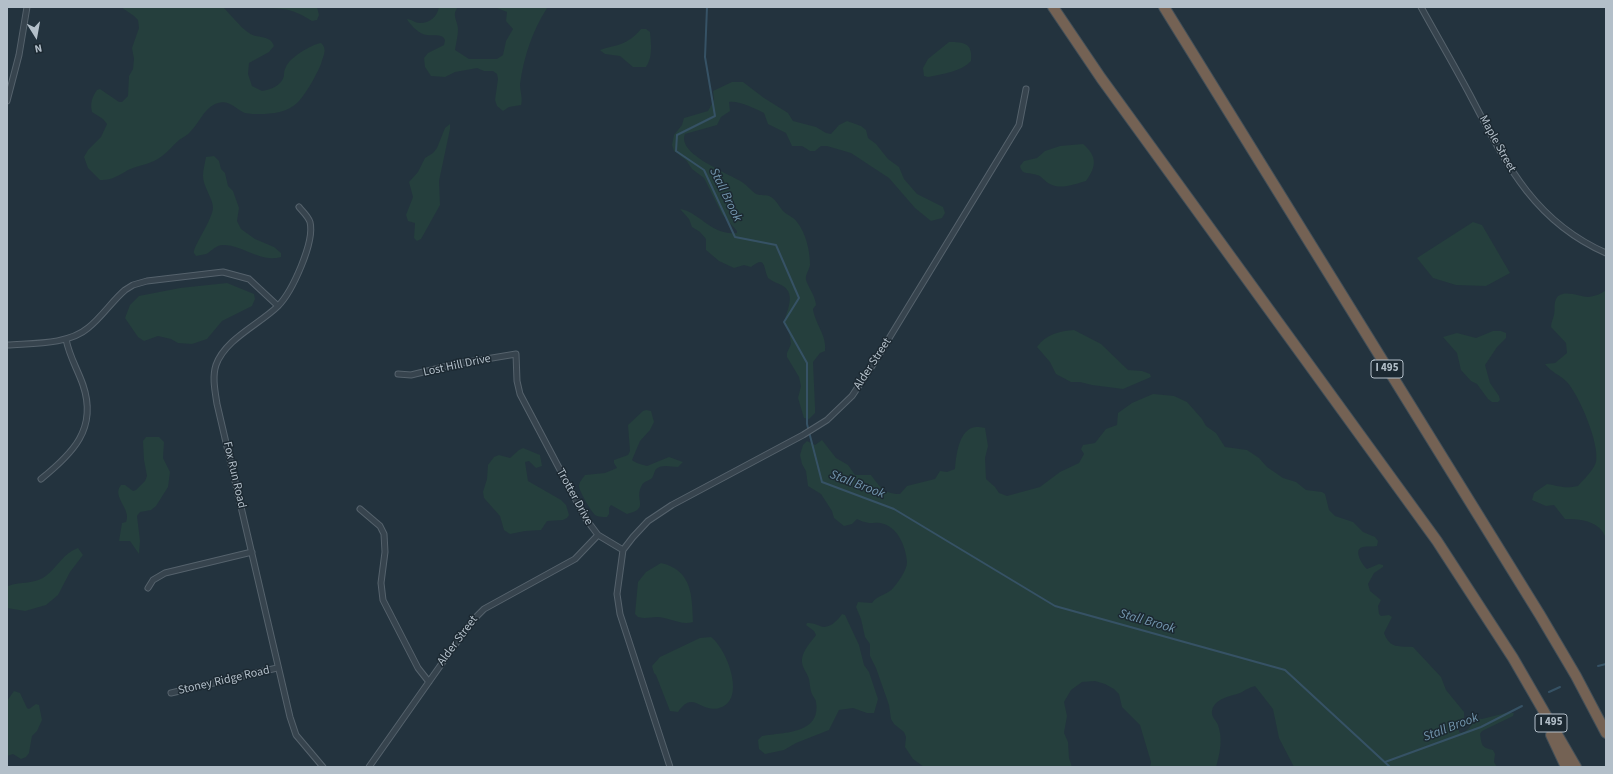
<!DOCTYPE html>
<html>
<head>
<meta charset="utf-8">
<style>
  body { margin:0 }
  #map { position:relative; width:1613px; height:774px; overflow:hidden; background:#23333e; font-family:"Source Sans 3",sans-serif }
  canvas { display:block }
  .frame { position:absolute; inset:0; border:8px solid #b3bfc9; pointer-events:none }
  .north { position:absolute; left:16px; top:16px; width:40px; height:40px; -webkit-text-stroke:3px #1c2932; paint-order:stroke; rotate:169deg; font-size:11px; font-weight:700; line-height:16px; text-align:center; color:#b3bfc9 }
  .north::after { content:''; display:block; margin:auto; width:14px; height:18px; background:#b3bfc9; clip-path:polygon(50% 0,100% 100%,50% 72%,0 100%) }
</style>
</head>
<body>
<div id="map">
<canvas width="1613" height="774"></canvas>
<div class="frame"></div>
<div class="north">N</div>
</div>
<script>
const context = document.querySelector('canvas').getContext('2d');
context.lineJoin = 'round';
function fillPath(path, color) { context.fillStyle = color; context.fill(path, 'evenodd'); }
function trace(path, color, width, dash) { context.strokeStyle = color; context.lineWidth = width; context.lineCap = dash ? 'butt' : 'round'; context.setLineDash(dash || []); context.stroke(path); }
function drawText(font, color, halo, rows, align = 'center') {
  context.font = font + ' "Source Sans 3",sans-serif'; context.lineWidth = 3; context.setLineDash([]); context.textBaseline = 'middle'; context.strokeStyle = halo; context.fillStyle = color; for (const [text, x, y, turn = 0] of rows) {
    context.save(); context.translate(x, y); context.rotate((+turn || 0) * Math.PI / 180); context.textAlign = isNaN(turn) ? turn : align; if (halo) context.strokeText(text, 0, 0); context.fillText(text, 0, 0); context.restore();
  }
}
const green = new Path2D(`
  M 121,7 L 224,8 C 232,16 240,27 249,33 C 257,39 270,34 274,46 L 269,52 L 249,63 L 248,74 L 252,86 L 262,91 C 272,89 281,86 284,76 C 284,73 284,70 286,67 C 289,58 312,44 321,43 C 328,49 323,56 321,64 C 317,74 305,96 297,103 C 288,112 272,114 260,114 C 256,114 249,114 245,113 C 234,108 229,98 215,104 C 203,110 200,122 191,131 C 188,135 183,137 179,140 C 171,147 165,156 154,161 C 146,165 136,166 128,170 C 120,175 110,181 100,180 L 88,168 L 84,157 L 88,150 L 101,137 L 107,124 L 103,119 L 92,112 C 90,103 92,97 97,90 L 100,89 L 119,102 L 122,102 L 128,96 L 129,76 L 133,69 L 134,59 L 132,48 L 139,28 L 138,20 L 134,16 Z
  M 260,7 L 317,7 L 319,15 L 317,20 L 312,21 C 302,15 294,10 282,9 C 275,8 268,9 260,7 Z
  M 439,7 L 458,7 C 451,15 458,21 458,29 C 458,36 456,43 455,50 L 469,59 L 497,59 L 503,55 L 506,41 L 513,29 L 506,21 L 507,12 L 497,8 L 549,7 L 547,8 C 532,32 524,56 520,84 C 520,91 523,99 521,105 L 509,107 L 503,111 L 497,106 L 495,100 L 498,79 L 497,74 L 493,71 L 484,71 L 477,68 L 455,72 L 445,77 L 431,76 L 425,67 L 424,58 L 428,53 L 444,45 L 445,40 L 443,37 C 437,34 433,36 427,35 C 420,35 410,25 407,19 C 411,19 415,23 420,23 C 430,23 437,17 439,7 Z
  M 641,29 L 646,29 L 650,32 C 651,44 653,57 646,67 L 633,67 L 620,56 L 605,54 L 601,51 L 600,50 L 603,49 C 621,44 628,44 641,29 Z
  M 949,42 C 964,42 973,43 971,61 C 961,72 942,74 928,77 L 924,76 L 923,68 L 928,59 Z
  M 732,82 L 743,82 L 764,98 L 788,113 L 793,121 L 816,127 L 826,133 L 831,134 L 839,125 L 847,121 L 861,126 L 866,130 L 868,138 L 876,144 L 888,159 L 899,167 L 904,179 L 917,194 L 943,207 L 945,213 L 942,218 L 931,221 L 915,208 L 889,178 L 851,153 L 827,146 L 821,146 L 815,151 L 810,151 L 802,146 L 792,146 L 786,133 L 768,124 L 764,113 C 757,109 737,100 729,102 L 730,111 L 721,117 L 717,125 L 685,134 C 676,154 730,174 742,182 C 747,185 751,191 756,194 C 761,196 766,194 771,197 C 776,200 779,206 783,211 C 787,215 794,217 797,222 C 806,233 810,251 810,265 C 809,271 805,274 806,280 C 809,289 815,295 816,305 L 813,309 C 815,324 827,335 825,351 L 820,353 L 813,362 L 815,407 L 815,413 L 809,419 L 804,418 L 798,398 L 801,386 L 799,377 L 787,357 L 787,353 L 791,344 L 789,331 L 784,322 C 787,311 796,294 783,286 C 778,283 773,282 768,278 C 763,267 766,255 751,267 L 744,265 L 734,268 L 719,261 L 706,250 L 706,239 L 700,232 L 692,227 L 689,219 L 680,209 C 700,212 711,236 737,233 L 737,231 L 722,214 L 704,178 L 692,169 L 686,160 L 674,151 L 672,145 L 674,135 L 682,125 L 684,118 L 708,111 L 714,100 L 713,91 Z
  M 450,124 L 450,129 L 439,181 L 440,205 L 421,239 L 417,241 L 414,238 L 415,223 L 408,221 L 406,215 L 413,197 L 409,182 L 418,172 L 425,158 L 433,153 L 437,148 L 445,128 Z
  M 1083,144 C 1097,156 1097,166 1086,181 C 1075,184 1061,190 1050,184 C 1045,182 1042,176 1037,175 C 1030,172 1022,176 1020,166 L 1024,161 L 1037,158 L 1045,151 L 1060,146 Z
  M 214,156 L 219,161 L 221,169 L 225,173 L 228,186 L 233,191 L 239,208 L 237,221 L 241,229 L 255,239 L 274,247 L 281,253 L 281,257 C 261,263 244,246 225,245 C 216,244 212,251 206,254 C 203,255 199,255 196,256 L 194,253 C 192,248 212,221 213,208 C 213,198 203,187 203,176 C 203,170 205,163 206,157 Z
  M 1473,222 L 1482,225 L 1510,273 L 1486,286 L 1456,285 L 1433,278 L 1417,258 Z
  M 227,283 L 254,294 L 255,299 L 252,306 L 222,321 L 207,339 L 192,344 L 178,343 L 171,339 L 158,336 L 144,341 L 138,337 L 125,318 L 130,305 L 139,296 L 180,288 Z
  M 1606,290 L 1606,539 C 1601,521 1581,519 1565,519 L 1554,505 L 1546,506 L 1532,500 L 1534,493 L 1547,484 C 1560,486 1564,489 1578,486 C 1583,480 1594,470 1596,462 C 1600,444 1579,395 1567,382 C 1560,375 1551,372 1545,364 L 1555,363 L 1567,353 L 1566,343 L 1551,327 C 1551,323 1553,319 1554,315 C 1555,311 1554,306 1555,302 C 1559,286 1581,298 1589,297 C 1595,296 1601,294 1606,290 Z
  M 1074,330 L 1101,344 L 1128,370 L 1142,371 L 1150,374 L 1151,377 L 1123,389 L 1092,385 L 1080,382 L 1071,382 L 1056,374 L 1050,362 L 1037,347 C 1046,334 1060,331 1074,330 Z
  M 1493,331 L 1501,331 L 1506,333 L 1506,338 L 1497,347 L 1485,365 L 1490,383 L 1499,396 L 1500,400 L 1498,402 L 1492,402 L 1488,399 L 1477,384 L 1471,381 L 1461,370 L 1457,353 L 1443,337 L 1457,333 L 1476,338 Z
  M 1153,394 L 1174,396 L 1187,402 L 1202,419 L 1206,426 L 1216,433 L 1225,447 L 1247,450 L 1259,458 L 1267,467 L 1283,478 L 1296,482 L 1306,490 L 1322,492 L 1325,494 L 1329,510 L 1335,516 L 1353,522 L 1363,532 L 1375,537 L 1378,541 L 1377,546 C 1372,547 1367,546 1363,547 C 1352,549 1363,566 1367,569 L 1379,564 L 1383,565 L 1383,567 L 1374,573 L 1368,584 L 1370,591 L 1381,600 L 1378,606 L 1379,614 L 1381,616 L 1389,615 L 1392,617 L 1384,633 C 1390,649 1399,646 1413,647 L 1441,677 L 1446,690 L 1464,712 L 1464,718 L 1459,726 L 1459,732 L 1461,733 C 1468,731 1472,726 1474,718 L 1482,719 L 1506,713 L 1514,713 L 1513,716 L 1482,731 L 1480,734 C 1482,746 1481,747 1493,750 L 1495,754 L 1494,762 L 1497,767 L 1294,767 L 1279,738 L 1273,709 L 1255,686 C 1249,688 1247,689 1242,692 C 1231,697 1215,697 1212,711 C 1211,717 1216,720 1218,725 C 1223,739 1220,753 1216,767 L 1150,767 L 1151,762 L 1140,725 L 1122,707 L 1119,694 L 1114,689 L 1105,684 L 1095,681 L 1082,682 L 1071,690 L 1064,702 L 1067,716 L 1064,733 L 1068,742 L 1069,758 L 1072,767 L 924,767 L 913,759 L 905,747 L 906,737 L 904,732 L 894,724 L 891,719 L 889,705 L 876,668 L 870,656 L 870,644 L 865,637 L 861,619 L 856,607 L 858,602 L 872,603 C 877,595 888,595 894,587 C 899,581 907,570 907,562 C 906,548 899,529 884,524 C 880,522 873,523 869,523 C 865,522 860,521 857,519 L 852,524 L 844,526 L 834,518 L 832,511 L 821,494 L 808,486 L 806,471 L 802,464 L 800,455 L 803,445 L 807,441 L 815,445 L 822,440 L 836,458 L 848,465 L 855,475 L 871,475 C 880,487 884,494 900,494 L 907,486 L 935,479 L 940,471 L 947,472 L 955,469 C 956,456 959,428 976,427 C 980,427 982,427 985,428 L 988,446 L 985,458 L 986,479 L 995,487 L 999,493 L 1007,496 L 1040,487 L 1060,472 L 1079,463 L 1084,454 L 1081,449 L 1083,445 L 1095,443 L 1106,429 L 1117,425 L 1118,413 L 1132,403 Z
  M 646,410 L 651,411 L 654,422 L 650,430 L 640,441 L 632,460 C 635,463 643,465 647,466 L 669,457 L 683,462 L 678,467 C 670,467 663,464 656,469 C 654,472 654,475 652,478 C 649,481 644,481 642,485 C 633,500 651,508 627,514 L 611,505 L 609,508 L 609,514 L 607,517 C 603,517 598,517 595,515 C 591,511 579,491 579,486 C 579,482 583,478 585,475 L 605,473 L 617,468 L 614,463 L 614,460 L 628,455 L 630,451 L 628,425 L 643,411 Z
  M 146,437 L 159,437 L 164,442 L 163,458 L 170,472 L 168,487 L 156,506 L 151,510 L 140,512 L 137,516 L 140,541 L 139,554 L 130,541 L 119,541 L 122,523 L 126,522 C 132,509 111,497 121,485 L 125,485 L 133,491 L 136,490 L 145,481 L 147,476 L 144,460 L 143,441 Z
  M 523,448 L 540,455 L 542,466 L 536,468 L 529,461 L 525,462 L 528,481 L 561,500 L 566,505 L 569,515 L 567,518 L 563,520 L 547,521 L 541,530 L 525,531 L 510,534 L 504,530 L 500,516 L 484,498 L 483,492 L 487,479 L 488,465 L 494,457 L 499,455 L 510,458 L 519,450 Z
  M 78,548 L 83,555 L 70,572 L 58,595 L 46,605 L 25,611 L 7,608 L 8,586 C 21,581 35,585 47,575 C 58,566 64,553 78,548 Z
  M 661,563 C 692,570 692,595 693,622 C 681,626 669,617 657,617 C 651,617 645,619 638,617 L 635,614 L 638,582 L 646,572 Z
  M 842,614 L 845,615 L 859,645 L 864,665 L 869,672 L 878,699 L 874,713 L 867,713 L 853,708 L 839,710 L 829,730 L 796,743 L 784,750 L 765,754 L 759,749 L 758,740 L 762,736 C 785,732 821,734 816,702 C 816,699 813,697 812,694 C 810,690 810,684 809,679 C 807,672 801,667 802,659 C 803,650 811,642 816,635 L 814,631 L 806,625 L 807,623 C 813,623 815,624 820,626 C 829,630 838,620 842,614 Z
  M 711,637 C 726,648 746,697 722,707 C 706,714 697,698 687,703 C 683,705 680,709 678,712 L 670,711 L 656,675 L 654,673 L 652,666 L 660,657 L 700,638 Z
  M 14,691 L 20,693 L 27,708 L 29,709 L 36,704 L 39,705 L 42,720 L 37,731 L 32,736 L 29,753 L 26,757 L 21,759 L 13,754 L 7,756 L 7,701 Z`);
const stream = new Path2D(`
  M 707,7 L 705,57 L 715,116 L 677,135 L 676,151 L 704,170 L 735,237 L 776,245 L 799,298 L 784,322 L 807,363 L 807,424 L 822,482 L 894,509 L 1055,606 L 1285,670 L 1390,767
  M 1598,666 L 1606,664
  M 1549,692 L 1560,687
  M 1385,762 L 1481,727 L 1522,706`);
const minor = new Path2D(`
  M 1421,7 C 1437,36 1454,65 1470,95 C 1505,162 1533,221 1606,253
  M 7,101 L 19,55 L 27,7
  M 299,207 C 303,212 308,216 310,222 C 315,242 292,292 278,306 C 260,324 225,339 216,365 C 212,377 215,391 217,404 L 290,717 L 296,735 L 323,767
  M 7,345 C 32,343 68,345 88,328 C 102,317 112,301 125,290 L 133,285 L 147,281 L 223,272 L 249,279 L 278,306
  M 398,374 L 411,375 L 456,364 L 516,354 L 517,381 L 520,394 L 586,519 L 598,535 L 623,550 L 617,594 L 620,614 L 670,767
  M 41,479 C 72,454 98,429 83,385 C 78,370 69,356 66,339
  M 360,509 L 380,526 L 384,534 L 385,552 L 381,583 L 383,600 L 418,668 L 429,682
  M 623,550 L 633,537 L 648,521 L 672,505 L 803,435 L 827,420 L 852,396 L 874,363 L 1019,125 L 1026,89
  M 148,588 L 153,580 L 165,573 L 252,552
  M 171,693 L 277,668
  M 369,767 L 464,632 L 477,616 L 484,609 L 575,559 L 598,535`);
const motorway = new Path2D(`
  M 1053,7 L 1101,78 L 1437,541 L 1513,658 L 1576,767
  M 1164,7 L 1540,615 L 1576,676 L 1606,733
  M 1551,735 L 1566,767`);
const shields = [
  [1387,369,32],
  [1551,723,32]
];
const shieldNames = [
  ["I 495",1387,369],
  ["I 495",1551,723]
];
const streetNames = [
  ["Maple Street",1497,144,61],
  ["Alder Street",873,364,-57],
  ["Lost Hill Drive",457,366,-12],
  ["Fox Run Road",234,475,77],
  ["Trotter Drive",574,497,61],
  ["Alder Street",458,641,-53],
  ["Stoney Ridge Road",224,681,-13]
];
const waterNames = [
  ["Stall Brook",725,195,64],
  ["Stall Brook",857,485,21],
  ["Stall Brook",1147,622,16],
  ["Stall Brook",1451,728,-21]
];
fillPath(green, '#253f3d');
trace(stream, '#365265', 2);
trace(minor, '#55626c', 7);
trace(motorway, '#424f58', 12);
trace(minor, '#37444e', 5);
trace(motorway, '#746254', 10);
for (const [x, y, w] of shields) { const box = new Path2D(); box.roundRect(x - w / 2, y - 9, w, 18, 3); context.fillStyle = '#1c2932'; context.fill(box); trace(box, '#b3bfc9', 1); }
drawText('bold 11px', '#b3bfc9', null, shieldNames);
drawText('12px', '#b3bfc9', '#1c2932', streetNames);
drawText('italic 13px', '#7295ad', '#1c2932', waterNames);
</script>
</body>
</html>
